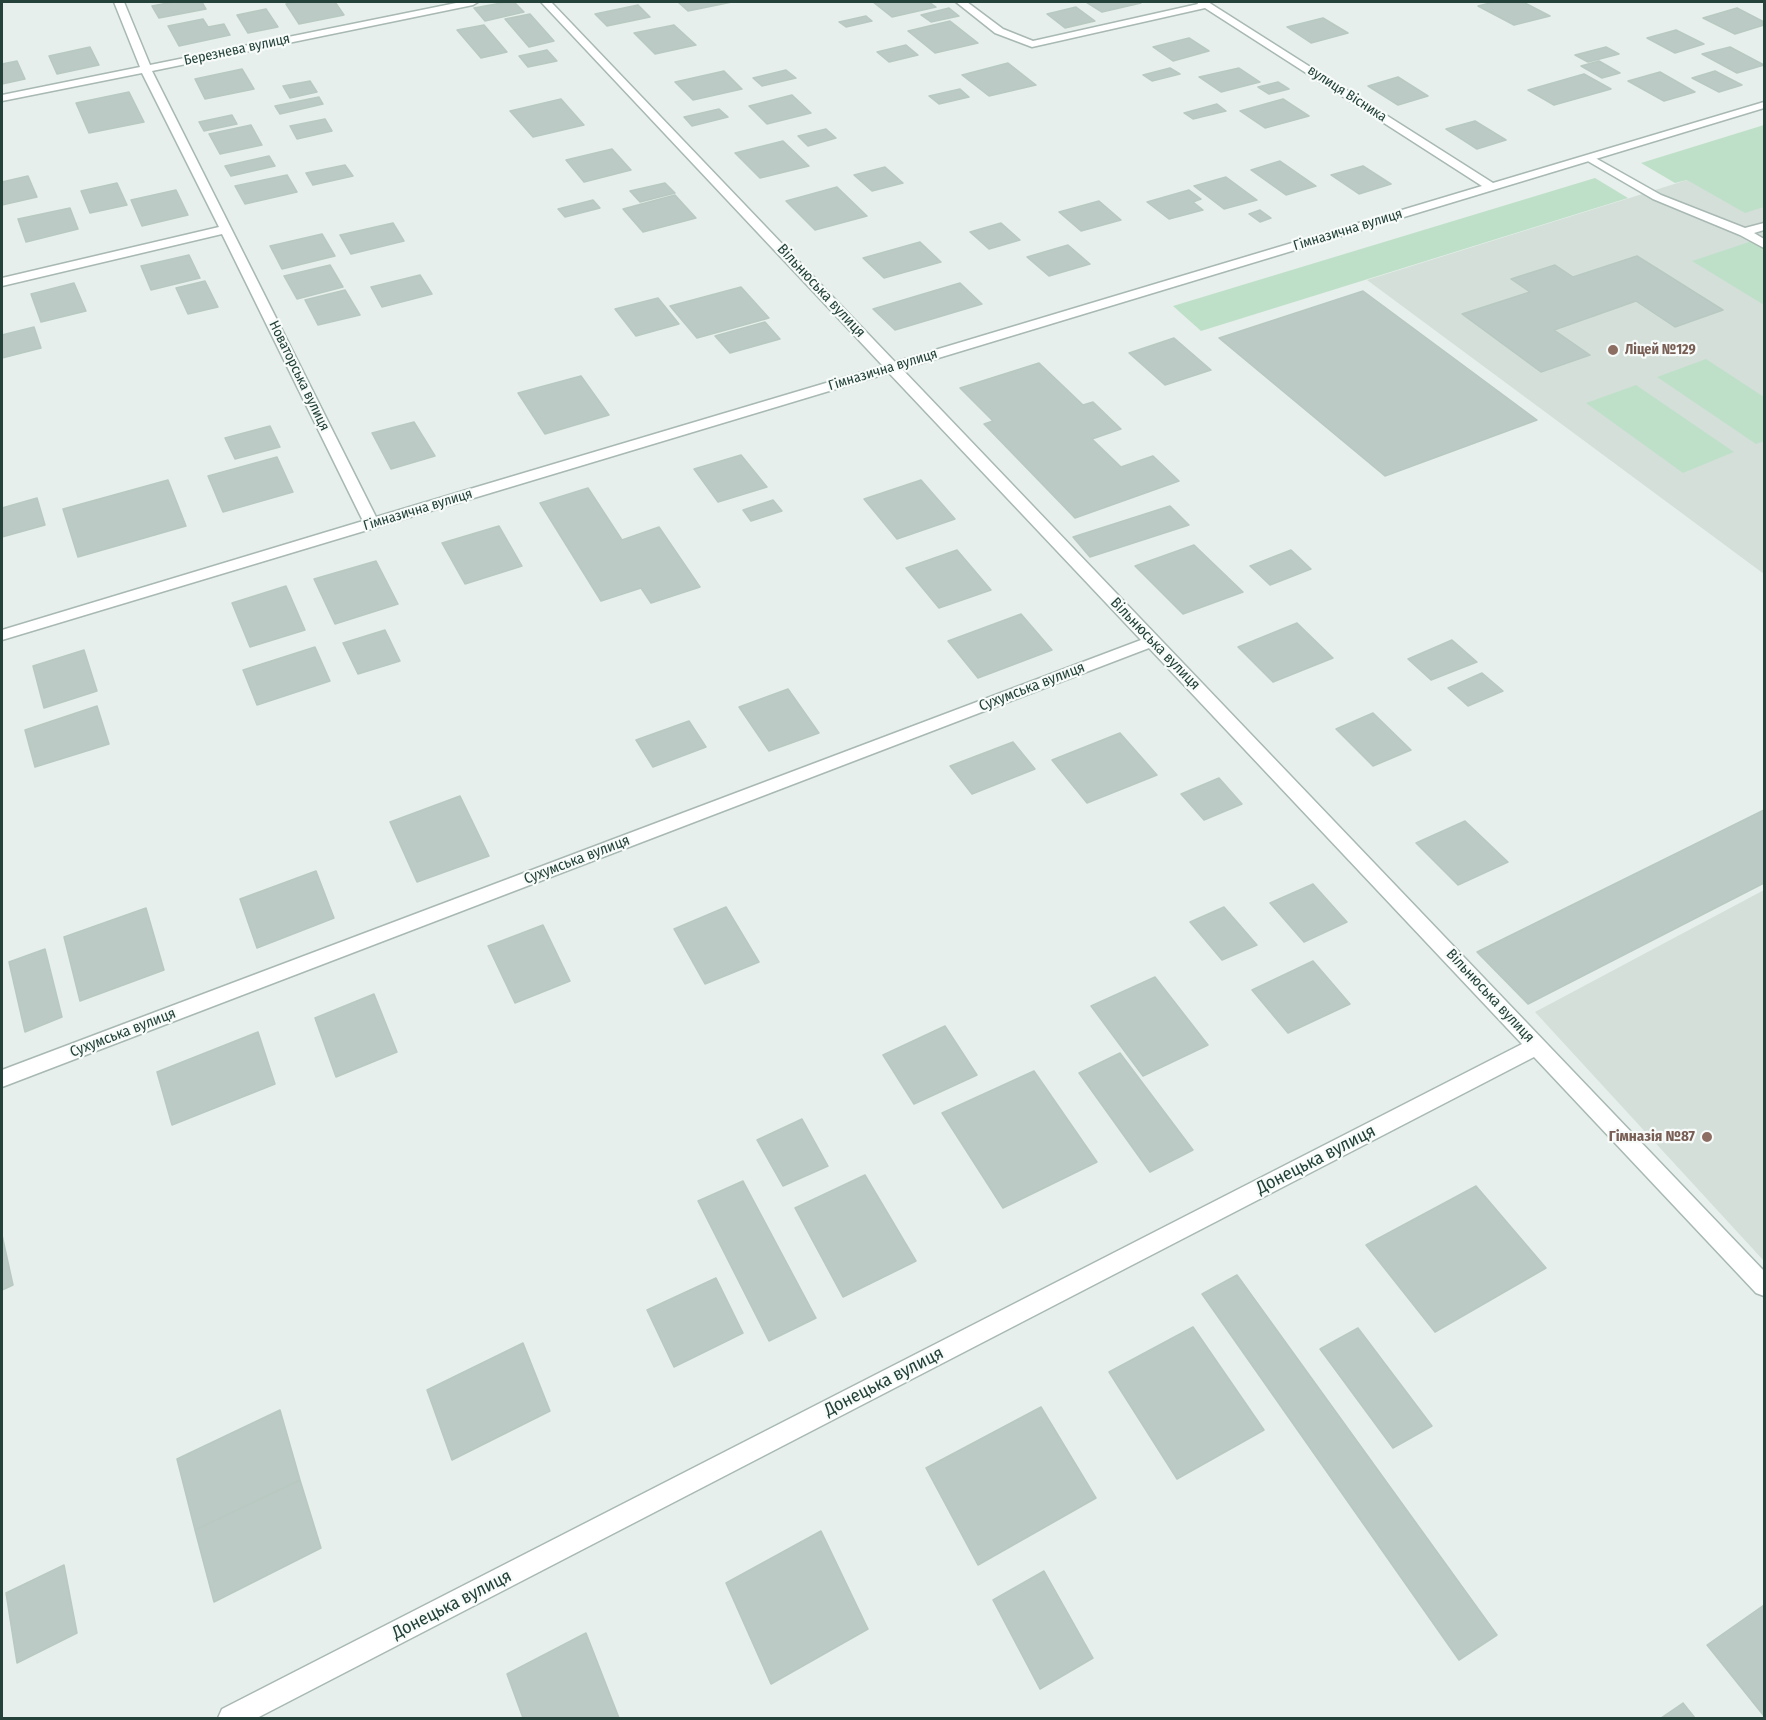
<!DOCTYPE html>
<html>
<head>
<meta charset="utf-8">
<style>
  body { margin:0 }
  #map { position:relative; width:1766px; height:1720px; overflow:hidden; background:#e6efeb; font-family:"Fira Sans Condensed",sans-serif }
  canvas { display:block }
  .frame { position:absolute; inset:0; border:3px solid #24423a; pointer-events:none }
</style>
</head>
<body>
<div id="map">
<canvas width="1766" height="1720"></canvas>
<div class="frame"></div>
</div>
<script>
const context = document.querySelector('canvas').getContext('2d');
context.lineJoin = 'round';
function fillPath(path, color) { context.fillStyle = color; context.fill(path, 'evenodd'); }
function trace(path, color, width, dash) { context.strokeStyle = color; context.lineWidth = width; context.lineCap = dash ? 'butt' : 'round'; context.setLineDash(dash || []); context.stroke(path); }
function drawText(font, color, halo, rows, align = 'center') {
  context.font = font + ' "Fira Sans Condensed",sans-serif'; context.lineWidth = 4.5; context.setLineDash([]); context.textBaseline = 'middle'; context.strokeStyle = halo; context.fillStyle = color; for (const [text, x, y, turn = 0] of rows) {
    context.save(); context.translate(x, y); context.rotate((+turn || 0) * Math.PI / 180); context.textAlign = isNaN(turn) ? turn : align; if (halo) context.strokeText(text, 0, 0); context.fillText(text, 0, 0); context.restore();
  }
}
const built = new Path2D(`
  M 1764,156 L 1764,574 L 1367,280 Z
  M 1764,890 L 1764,1261 L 1535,1012 Z`);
const green = new Path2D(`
  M 1764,125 L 1764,207 L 1745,213 L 1687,180 L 1675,183 L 1641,163 Z
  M 1595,178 L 1628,198 L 1201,331 L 1173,306 Z
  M 1764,237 L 1764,305 L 1692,261 Z
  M 1706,359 L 1764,397 L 1764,441 L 1756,444 L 1657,377 Z
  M 1636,385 L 1734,452 L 1683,473 L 1586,403 Z`);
const building = new Path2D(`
  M 173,2 L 202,2 L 206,9 L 159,18 L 152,6 Z
  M 297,2 L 335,2 L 344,15 L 299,24 L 286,4 Z
  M 507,2 L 514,2 L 524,12 L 485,21 L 474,8 Z
  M 678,2 L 732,2 L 688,11 Z
  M 873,2 L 929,2 L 936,7 L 892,17 Z
  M 1086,2 L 1139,2 L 1141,3 L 1102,12 Z
  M 1494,2 L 1523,2 L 1550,16 L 1514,25 L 1478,6 Z
  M 638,5 L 650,17 L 607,26 L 595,14 Z
  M 1076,7 L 1095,21 L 1065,28 L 1047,14 Z
  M 949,8 L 959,16 L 931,22 L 921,15 Z
  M 1737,8 L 1764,22 L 1764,25 L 1735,34 L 1703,18 Z
  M 266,9 L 278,27 L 248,33 L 237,15 Z
  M 530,14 L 554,41 L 529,47 L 505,19 Z
  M 866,16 L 872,21 L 846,27 L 839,22 Z
  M 1323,18 L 1348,33 L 1311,43 L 1287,27 Z
  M 203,19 L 208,27 L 224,24 L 230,35 L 179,46 L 168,26 Z
  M 950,21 L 978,43 L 935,53 L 908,31 Z
  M 484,25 L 507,52 L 481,58 L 457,30 Z
  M 674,25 L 696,45 L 655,54 L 634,33 Z
  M 1676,30 L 1704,44 L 1675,53 L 1647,38 Z
  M 1189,38 L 1209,51 L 1173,61 L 1153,47 Z
  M 906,45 L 918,55 L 889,62 L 877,52 Z
  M 90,47 L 99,65 L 57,74 L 49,56 Z
  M 1606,47 L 1619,54 L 1588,62 L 1575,55 Z
  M 1730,47 L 1764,65 L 1737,73 L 1702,54 Z
  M 547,50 L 557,61 L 528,67 L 519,56 Z
  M 17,61 L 25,79 L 2,84 L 2,64 Z
  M 1599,61 L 1620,73 L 1602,78 L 1581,66 Z
  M 1008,63 L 1036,85 L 989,96 L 962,75 Z
  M 1170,68 L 1180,74 L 1152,81 L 1143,75 Z
  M 1239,68 L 1260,82 L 1221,92 L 1199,77 Z
  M 242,69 L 254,89 L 205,99 L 195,79 Z
  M 786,70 L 796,78 L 762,86 L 753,78 Z
  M 724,71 L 742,89 L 693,100 L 675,82 Z
  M 1715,71 L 1742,85 L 1719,92 L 1692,78 Z
  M 1660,72 L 1695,92 L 1664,101 L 1628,81 Z
  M 1584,74 L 1611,89 L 1554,105 L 1528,90 Z
  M 1398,77 L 1428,96 L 1398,105 L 1368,86 Z
  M 310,81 L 317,92 L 290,98 L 283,86 Z
  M 1278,82 L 1289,89 L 1269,94 L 1258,87 Z
  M 960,89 L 969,97 L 939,104 L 929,96 Z
  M 129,92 L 144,122 L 89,133 L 76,103 Z
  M 792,95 L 811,113 L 767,124 L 749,106 Z
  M 319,97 L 323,104 L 280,114 L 275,106 Z
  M 561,99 L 584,125 L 533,137 L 510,111 Z
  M 1283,99 L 1309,116 L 1265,128 L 1240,111 Z
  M 1217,104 L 1226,111 L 1193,119 L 1184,113 Z
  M 719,109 L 728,117 L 692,126 L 684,117 Z
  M 232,115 L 237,124 L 204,131 L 199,122 Z
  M 325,119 L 332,131 L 297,139 L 290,126 Z
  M 1475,121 L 1506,140 L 1477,149 L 1446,129 Z
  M 251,125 L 262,145 L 220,154 L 209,134 Z
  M 826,129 L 836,138 L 808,146 L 798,136 Z
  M 783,141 L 809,166 L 760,178 L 735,153 Z
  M 612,149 L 631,170 L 584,182 L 566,160 Z
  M 269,156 L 275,166 L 231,176 L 225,166 Z
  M 1280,161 L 1316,186 L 1286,195 L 1251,170 Z
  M 345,165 L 353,176 L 313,185 L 306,173 Z
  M 1363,166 L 1391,184 L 1359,194 L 1331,175 Z
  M 885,167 L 903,183 L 872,191 L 854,175 Z
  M 287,175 L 297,192 L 245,204 L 235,186 Z
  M 28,176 L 37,197 L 2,205 L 2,182 Z
  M 1226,177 L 1257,200 L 1224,209 L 1194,186 Z
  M 117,183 L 127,205 L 90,213 L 81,191 Z
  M 665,183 L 675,193 L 640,202 L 630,191 Z
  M 837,187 L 867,216 L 815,230 L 786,201 Z
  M 176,190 L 188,215 L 142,226 L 131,200 Z
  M 1189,190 L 1201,199 L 1193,202 L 1203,210 L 1169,219 L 1147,202 Z
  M 675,195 L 696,218 L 643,232 L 623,209 Z
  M 593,200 L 600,208 L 565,217 L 558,209 Z
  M 1099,201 L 1121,220 L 1081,231 L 1059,212 Z
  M 70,208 L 78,229 L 26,242 L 18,219 Z
  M 1260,210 L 1271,218 L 1260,222 L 1249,214 Z
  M 393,223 L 404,241 L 351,254 L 340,235 Z
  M 1001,223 L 1020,240 L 989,249 L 970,232 Z
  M 322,234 L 335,256 L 282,269 L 270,246 Z
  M 920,242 L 941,262 L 884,278 L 863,258 Z
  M 1068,245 L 1090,264 L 1049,276 L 1027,257 Z
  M 189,255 L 200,278 L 151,290 L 141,266 Z
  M 1637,256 L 1723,310 L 1675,327 L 1636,301 L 1554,330 L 1590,355 L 1541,372 L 1462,314 L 1530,292 L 1511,279 L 1555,265 L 1573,277 Z
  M 330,265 L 343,287 L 297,299 L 284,276 Z
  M 420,275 L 432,294 L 382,307 L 371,287 Z
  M 205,281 L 218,307 L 188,314 L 176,288 Z
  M 74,283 L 86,311 L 41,322 L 31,294 Z
  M 960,283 L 982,304 L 895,330 L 873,309 Z
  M 741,287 L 769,318 L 697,338 L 670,306 Z
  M 345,290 L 360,315 L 318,325 L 305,300 Z
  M 1363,291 L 1537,420 L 1385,476 L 1219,338 Z
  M 658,298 L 679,324 L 636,336 L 615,309 Z
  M 765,322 L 780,339 L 730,353 L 715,336 Z
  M 34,327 L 41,348 L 2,358 L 2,335 Z
  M 1174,338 L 1211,370 L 1165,385 L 1129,353 Z
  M 1039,363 L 1083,405 L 1093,402 L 1121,429 L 1092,439 L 1121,467 L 1153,456 L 1179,481 L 1075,518 L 984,424 L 993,421 L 960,388 Z
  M 581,376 L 609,415 L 545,434 L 518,393 Z
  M 414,422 L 435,456 L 391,469 L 372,433 Z
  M 270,426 L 280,447 L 235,459 L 225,438 Z
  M 741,455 L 767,487 L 718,502 L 694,469 Z
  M 277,457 L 293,492 L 223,512 L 208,476 Z
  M 168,480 L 186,526 L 78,557 L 63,509 Z
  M 921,480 L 955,519 L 897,539 L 864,499 Z
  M 588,488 L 622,540 L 659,527 L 700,587 L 651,603 L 641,588 L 601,601 L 540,503 Z
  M 37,498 L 45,525 L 2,537 L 2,508 Z
  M 773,500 L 782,511 L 751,521 L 743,510 Z
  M 1170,506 L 1189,525 L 1090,557 L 1073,537 Z
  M 499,526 L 522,566 L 465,584 L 442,543 Z
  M 1194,545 L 1243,592 L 1183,614 L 1135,566 Z
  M 957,550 L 991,590 L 939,608 L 906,568 Z
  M 1291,550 L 1311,569 L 1270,585 L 1250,566 Z
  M 376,561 L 398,604 L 335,624 L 314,579 Z
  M 286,586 L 305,630 L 250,647 L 232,603 Z
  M 1021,614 L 1052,650 L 978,678 L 948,641 Z
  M 1297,623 L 1333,658 L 1273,682 L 1238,647 Z
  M 385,630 L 400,661 L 358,674 L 343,643 Z
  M 1452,640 L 1477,662 L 1431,680 L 1408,659 Z
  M 315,647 L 330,681 L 257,705 L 243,670 Z
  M 84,650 L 97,691 L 44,708 L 33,666 Z
  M 1482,673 L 1503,691 L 1468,706 L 1448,688 Z
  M 788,689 L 819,733 L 769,751 L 739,707 Z
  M 97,706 L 109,744 L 35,767 L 25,730 Z
  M 1373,713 L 1411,750 L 1373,766 L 1336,729 Z
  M 689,721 L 706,747 L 653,767 L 636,740 Z
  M 1120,733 L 1157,775 L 1087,803 L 1052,760 Z
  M 1013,742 L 1035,769 L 972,794 L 950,766 Z
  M 1219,778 L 1242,804 L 1204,820 L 1181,794 Z
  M 460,796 L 489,856 L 417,882 L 390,822 Z
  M 1764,810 L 1764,883 L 1528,1004 L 1477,952 Z
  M 1465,821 L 1508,862 L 1458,885 L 1416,843 Z
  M 316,871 L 334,918 L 257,948 L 240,899 Z
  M 1313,884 L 1347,922 L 1304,942 L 1270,903 Z
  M 726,907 L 759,962 L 705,984 L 674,929 Z
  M 1224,907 L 1257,945 L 1222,960 L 1190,922 Z
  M 146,908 L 164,970 L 80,1001 L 64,937 Z
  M 543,925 L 570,981 L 515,1003 L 488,946 Z
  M 45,949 L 62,1017 L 25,1032 L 9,962 Z
  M 1313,961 L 1350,1004 L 1288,1033 L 1252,990 Z
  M 1155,977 L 1208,1045 L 1143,1076 L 1091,1006 Z
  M 374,994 L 397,1052 L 336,1077 L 315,1018 Z
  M 945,1026 L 977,1075 L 914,1104 L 883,1055 Z
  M 258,1032 L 275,1084 L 172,1125 L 157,1072 Z
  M 1120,1053 L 1193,1150 L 1150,1172 L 1079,1073 Z
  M 1034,1071 L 1097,1162 L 1003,1208 L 942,1113 Z
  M 802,1119 L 828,1166 L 783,1186 L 757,1140 Z
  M 865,1175 L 916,1261 L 843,1297 L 795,1208 Z
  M 743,1181 L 816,1318 L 769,1341 L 698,1201 Z
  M 1476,1186 L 1546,1268 L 1435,1332 L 1366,1245 Z
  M 2,1235 L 13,1285 L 2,1290 Z
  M 1237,1275 L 1497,1635 L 1459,1660 L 1202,1294 Z
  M 716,1278 L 743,1333 L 674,1367 L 647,1310 Z
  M 1193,1327 L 1264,1430 L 1177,1479 L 1109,1372 Z
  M 1358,1328 L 1432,1426 L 1393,1448 L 1320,1349 Z
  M 523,1343 L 550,1411 L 452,1460 L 427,1390 Z
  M 1041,1407 L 1096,1498 L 978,1565 L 926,1468 Z
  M 280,1410 L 300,1480 L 195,1530 L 177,1459 Z
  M 300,1480 L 321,1548 L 214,1602 L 195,1530 Z
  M 821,1531 L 868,1629 L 771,1684 L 726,1583 Z
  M 64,1565 L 77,1633 L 17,1663 L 6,1593 Z
  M 1044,1571 L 1093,1658 L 1040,1689 L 993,1600 Z
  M 1764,1605 L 1764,1716 L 1707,1645 Z
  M 586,1633 L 619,1718 L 523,1718 L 507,1674 Z
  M 1683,1703 L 1695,1718 L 1661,1718 Z`);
const service = new Path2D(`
  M 1590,155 L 1661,195 L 1745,228 L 1764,223 L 1764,230 L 1754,233 L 1764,239 L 1764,248 L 1740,235 L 1653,199 L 1586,160 L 1584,158 Z`);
const minor = new Path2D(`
  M 114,2 L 124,2 L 150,65 L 461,2 L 478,2 L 473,5 L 152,71 L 376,517 L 883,366 L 541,2 L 551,2 L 895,362 L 1482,186 L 1205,8 L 1032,47 L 995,33 L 956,2 L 967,2 L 1003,29 L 1033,41 L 1198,4 L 1197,2 L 1208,2 L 1493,183 L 1764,102 L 1764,108 L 902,369 L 1764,1271 L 1764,1296 L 1756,1293 L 1534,1057 L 257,1718 L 218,1718 L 222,1709 L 1522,1044 L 1149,648 L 2,1087 L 2,1070 L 1141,640 L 889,373 L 2,640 L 2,630 L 363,521 L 222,234 L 2,286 L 2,278 L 219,227 L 142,73 L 2,101 L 2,95 L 140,67 Z`);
const markers = [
  [1613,350,6,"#8d6e63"],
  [1707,1137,6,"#8d6e63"]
];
const farStreetnames = [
  ["Березнева вулиця",237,50,-12],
  ["вулиця Вісника",1347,94,33],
  ["Гімназична вулиця",1348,230,-17],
  ["Гімназична вулиця",883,370,-17],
  ["Новаторська вулиця",299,376,64],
  ["Гімназична вулиця",418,510,-17]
];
const farEducationnames = [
  ["Ліцей №129",1625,350]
];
const streetNames = [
  ["Вільнюська вулиця",821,291,47],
  ["Вільнюська вулиця",1155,644,46],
  ["Сухумська вулиця",1032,687,-21],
  ["Сухумська вулиця",577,860,-21],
  ["Вільнюська вулиця",1490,996,47],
  ["Сухумська вулиця",123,1033,-21]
];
const educationNames = [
  ["Гімназія №87",1695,1137]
];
const nearStreetnames = [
  ["Донецька вулиця",1316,1160,-27],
  ["Донецька вулиця",884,1382,-27],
  ["Донецька вулиця",452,1605,-27]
];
fillPath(built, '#d4dfda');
fillPath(green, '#bfe0c8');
fillPath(building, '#bbcac4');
trace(building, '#b8c9c2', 1.5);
trace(service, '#a8b8b2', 3);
trace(minor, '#a8b8b2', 3);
fillPath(service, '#fff');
fillPath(minor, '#fff');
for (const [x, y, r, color] of markers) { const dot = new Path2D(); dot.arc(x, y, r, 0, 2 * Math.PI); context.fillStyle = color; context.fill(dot); trace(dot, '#f7fbf9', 2); }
drawText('14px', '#24423a', '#f7fbf9', farStreetnames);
drawText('bold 14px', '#785e54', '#f7fbf9', farEducationnames, 'left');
drawText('15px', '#24423a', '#f7fbf9', streetNames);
drawText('bold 15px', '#785e54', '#f7fbf9', educationNames, 'right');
drawText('18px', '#24423a', '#f7fbf9', nearStreetnames);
</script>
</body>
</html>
